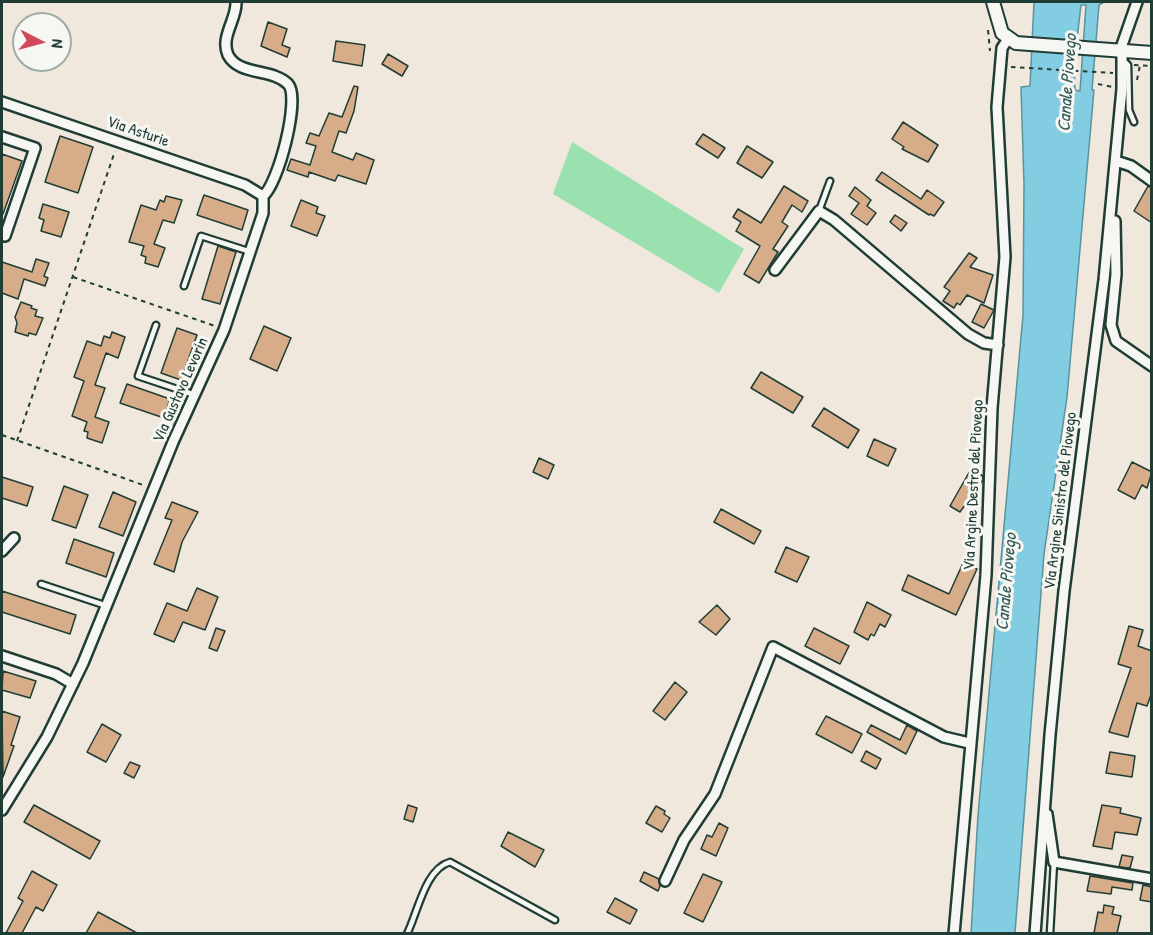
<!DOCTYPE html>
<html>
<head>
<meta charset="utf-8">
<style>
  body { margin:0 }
  #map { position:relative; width:1153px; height:935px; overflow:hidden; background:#f0e7dd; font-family:"Patrick Hand",sans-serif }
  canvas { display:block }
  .frame { position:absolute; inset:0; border:3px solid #1f3d34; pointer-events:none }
  .north { position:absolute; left:12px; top:12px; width:60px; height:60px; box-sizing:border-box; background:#f6f6f2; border:2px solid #a0aca6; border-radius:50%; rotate:96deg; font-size:16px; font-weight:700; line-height:24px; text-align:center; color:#1f3d34 }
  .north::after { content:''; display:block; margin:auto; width:21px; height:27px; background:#d1495b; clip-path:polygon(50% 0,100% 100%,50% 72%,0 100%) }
</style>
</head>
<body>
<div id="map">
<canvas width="1153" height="935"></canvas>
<div class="frame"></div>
<div class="north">N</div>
</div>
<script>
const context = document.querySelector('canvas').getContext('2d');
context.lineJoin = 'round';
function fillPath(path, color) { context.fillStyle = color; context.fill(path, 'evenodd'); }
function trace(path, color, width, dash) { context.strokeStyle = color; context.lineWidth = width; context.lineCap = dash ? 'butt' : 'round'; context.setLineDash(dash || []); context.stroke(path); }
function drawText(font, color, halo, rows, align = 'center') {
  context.font = font + ' "Patrick Hand",sans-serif'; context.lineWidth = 6; context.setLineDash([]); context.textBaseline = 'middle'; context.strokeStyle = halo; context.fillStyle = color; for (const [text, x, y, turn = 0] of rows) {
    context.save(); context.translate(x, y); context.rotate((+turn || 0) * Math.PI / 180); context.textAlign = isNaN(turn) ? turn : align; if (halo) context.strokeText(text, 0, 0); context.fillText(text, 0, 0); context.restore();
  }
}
const green = new Path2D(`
  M 572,142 L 744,249 L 719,293 L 553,194 Z`);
const water = new Path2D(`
  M 1034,2 L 1104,2 L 1099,5 L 1098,17 L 1092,90 L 1094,90 L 1067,397 L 1044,554 L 1015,933 L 971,934 L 978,815 L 1023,315 L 1024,184 L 1021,87 L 1030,86 ZM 1081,5 L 1086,5 L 1080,91 L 1075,90 L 1074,65 Z`);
const building = new Path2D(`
  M 268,22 L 287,29 L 282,45 L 290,48 L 287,57 L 261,46 Z
  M 336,41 L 365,45 L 362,66 L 333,61 Z
  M 388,54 L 408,66 L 402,76 L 382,64 Z
  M 354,86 L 358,87 L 354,111 L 346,133 L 339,131 L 332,152 L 353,160 L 356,153 L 374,160 L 366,184 L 338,175 L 335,181 L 309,172 L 308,177 L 287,170 L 291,159 L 310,165 L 316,146 L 306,143 L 310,133 L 319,136 L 329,113 L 342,117 Z
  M 903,122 L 938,145 L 928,162 L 902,149 L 904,147 L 892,139 Z
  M 703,134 L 725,148 L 718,158 L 696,144 Z
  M 60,136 L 93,147 L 78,193 L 45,182 Z
  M 747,146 L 773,162 L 762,178 L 737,163 Z
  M 2,154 L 22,161 L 3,214 L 2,214 Z
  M 882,172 L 921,199 L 927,190 L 944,202 L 934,216 L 930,214 L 929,215 L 876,180 Z
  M 784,186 L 808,201 L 802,212 L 792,205 L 782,222 L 788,226 L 773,249 L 778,252 L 759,283 L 744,274 L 760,246 L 736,231 L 741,222 L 733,217 L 738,209 L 761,223 Z
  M 1148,186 L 1152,188 L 1152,223 L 1134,211 Z
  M 855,187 L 871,200 L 867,206 L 876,213 L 867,225 L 851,214 L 859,203 L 849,196 Z
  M 204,195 L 248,210 L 242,230 L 197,215 Z
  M 166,196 L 182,200 L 174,223 L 163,220 L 154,244 L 165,248 L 158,267 L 145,263 L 146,257 L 141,255 L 144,246 L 129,242 L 141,205 L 156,210 L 160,200 L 164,202 Z
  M 301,200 L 318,207 L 316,213 L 325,216 L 317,236 L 291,226 Z
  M 43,204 L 69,212 L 61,237 L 41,231 L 44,220 L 39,218 Z
  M 895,215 L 907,223 L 901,231 L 890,222 Z
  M 218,246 L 236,252 L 220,304 L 202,299 Z
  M 969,253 L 977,258 L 970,267 L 993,275 L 984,303 L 967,295 L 960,305 L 957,303 L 954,308 L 943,301 L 950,291 L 944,287 Z
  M 36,259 L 49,263 L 44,276 L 48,278 L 45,286 L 24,279 L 18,299 L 2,293 L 2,262 L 32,272 Z
  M 21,302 L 32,306 L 31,308 L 37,310 L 35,316 L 43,318 L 36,335 L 29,333 L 28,336 L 15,332 L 17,323 L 15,317 Z
  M 981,304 L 994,310 L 984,328 L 972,322 Z
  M 264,326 L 291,338 L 277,371 L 250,359 Z
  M 177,328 L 197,335 L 181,380 L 161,373 Z
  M 112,332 L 125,337 L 118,358 L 106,353 L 95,385 L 105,388 L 95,417 L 109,422 L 102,443 L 87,438 L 88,432 L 84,431 L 87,422 L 72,416 L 84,381 L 74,377 L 87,341 L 101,346 L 104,336 L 110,338 Z
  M 761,372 L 803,397 L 793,413 L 751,388 Z
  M 127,384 L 170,399 L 164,418 L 120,403 Z
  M 824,408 L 859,430 L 848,448 L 812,426 Z
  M 874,439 L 896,449 L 888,466 L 867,456 Z
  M 539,458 L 554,465 L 548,479 L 533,472 Z
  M 1132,462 L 1152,472 L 1147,488 L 1142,485 L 1135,499 L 1118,490 Z
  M 971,469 L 983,476 L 983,480 L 960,512 L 950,506 Z
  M 2,477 L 33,487 L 27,506 L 2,498 Z
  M 64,486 L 88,495 L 76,528 L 52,520 Z
  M 113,492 L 136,502 L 123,536 L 99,527 Z
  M 172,502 L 198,512 L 182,542 L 174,572 L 154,564 L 172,520 L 165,518 Z
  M 721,509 L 761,531 L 754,544 L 714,522 Z
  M 74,539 L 114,553 L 106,577 L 66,563 Z
  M 786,547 L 809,557 L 797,582 L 775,572 Z
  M 963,563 L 977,569 L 956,615 L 902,590 L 908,575 L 949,594 Z
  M 197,588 L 218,597 L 205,630 L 183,622 L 174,642 L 154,634 L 167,603 L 187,611 Z
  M 2,591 L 76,615 L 70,634 L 2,612 Z
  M 867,602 L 891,615 L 885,627 L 880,624 L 874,636 L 871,634 L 868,640 L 854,632 Z
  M 717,605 L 730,619 L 716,635 L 699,622 Z
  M 1129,626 L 1143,630 L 1138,646 L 1152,651 L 1152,692 L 1147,706 L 1137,703 L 1128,737 L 1109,732 L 1131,668 L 1118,664 Z
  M 216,628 L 225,631 L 217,651 L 209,648 Z
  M 814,628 L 849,646 L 840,664 L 805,646 Z
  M 3,671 L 36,681 L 30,698 L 2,690 Z
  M 675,682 L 687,692 L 665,720 L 653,711 Z
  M 2,711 L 20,717 L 11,745 L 14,746 L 3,777 Z
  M 826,716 L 862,734 L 852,753 L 816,734 Z
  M 102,724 L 121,735 L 106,762 L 87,752 Z
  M 871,725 L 900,740 L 907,725 L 917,731 L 906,754 L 867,732 Z
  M 866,751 L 881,759 L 876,769 L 861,761 Z
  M 1110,752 L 1135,756 L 1132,777 L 1106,773 Z
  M 130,762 L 140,766 L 134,778 L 124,773 Z
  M 34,805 L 100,841 L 90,859 L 24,822 Z
  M 408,805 L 417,808 L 413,822 L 404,819 Z
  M 1102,805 L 1121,808 L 1120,813 L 1141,818 L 1137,835 L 1115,832 L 1112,849 L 1093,846 Z
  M 656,806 L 665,811 L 664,814 L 670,818 L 662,832 L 646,823 Z
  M 719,823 L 728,828 L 716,856 L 701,849 L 707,835 L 712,837 Z
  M 508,832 L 544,850 L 535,867 L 501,846 Z
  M 1122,855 L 1133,857 L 1130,868 L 1119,867 Z
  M 32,871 L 57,885 L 43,911 L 36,907 L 22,933 L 6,933 L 23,901 L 18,898 Z
  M 644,872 L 659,879 L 660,886 L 658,891 L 640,881 Z
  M 703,874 L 722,882 L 703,922 L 684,913 Z
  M 1090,876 L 1133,883 L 1132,890 L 1112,887 L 1111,894 L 1087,891 Z
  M 1143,885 L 1152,887 L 1152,902 L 1140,900 Z
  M 615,898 L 637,910 L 630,924 L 607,912 Z
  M 1104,905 L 1114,907 L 1112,914 L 1121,916 L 1117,933 L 1094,933 L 1098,912 L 1103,913 Z
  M 98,912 L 137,933 L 86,933 Z`);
const path = new Path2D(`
  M 988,30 L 990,51
  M 1134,65 L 1152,66
  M 1011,67 L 1113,73
  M 1137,80 L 1140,65
  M 1098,84 L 1113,87
  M 73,277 L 215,326
  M 2,435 L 146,486
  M 17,441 L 115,151`);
const service = new Path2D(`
  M 1122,59 L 1128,65 L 1129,110 L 1134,122
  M 819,211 L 830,181
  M 184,286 L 201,236 L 251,252
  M 156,325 L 138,376 L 195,395
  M 41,584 L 107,606
  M 407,934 C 418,912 425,869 450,862 L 555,920
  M 1050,934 L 1054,862`);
const minor = new Path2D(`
  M 236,2 C 237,19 220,37 228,55 C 239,76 272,68 288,84 C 301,98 278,185 263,196
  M 2,102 L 245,185 L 263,196
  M 2,137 L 35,148 L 5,236
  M 1116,161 L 1131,166 L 1152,181
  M 1115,221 L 1116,274 L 1111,325 L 1116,341 L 1152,366
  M 775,270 L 819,211 L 834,220 L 968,334 L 984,343 L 998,345
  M 2,551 L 14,538
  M 2,656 L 56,674 L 73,684
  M 2,810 L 47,737 L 83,663 L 173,442 L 224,330 L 263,213 L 263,196
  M 1047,814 L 1054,862 L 1152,879
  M 665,881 L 684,840 L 715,794 L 773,647 L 944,737 L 969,743
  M 954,934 L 986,575 L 992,408 L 1005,257 L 997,107 L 1002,48 L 1008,39
  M 1035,934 L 1050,735 L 1064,591 L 1104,280 L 1122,89 L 1122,45 L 1137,2`);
const tertiary = new Path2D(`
  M 993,2 L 1002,33 L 1016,43 L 1152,53`);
const streetNames = [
  ["Via Asturie",138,132,19],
  ["Via Gustavo Levorin",181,390,-66],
  ["Via Argine Destro del Piovego",974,485,-87],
  ["Via Argine Sinistro del Piovego",1061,501,-83]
];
const waterNames = [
  ["Canale Piovego",1068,83,-86],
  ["Canale Piovego",1007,582,-85]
];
fillPath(green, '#9be1af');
fillPath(water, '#82cde2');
trace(water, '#5a939c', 1.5);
fillPath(building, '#d7ac88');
trace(building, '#1f3d34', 1.5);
trace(service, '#1f3d34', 9);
trace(minor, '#1f3d34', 14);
trace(tertiary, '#1f3d34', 16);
trace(path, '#1f3d34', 2, [4.5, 4.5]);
trace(service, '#f6f6f2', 4.5);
trace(minor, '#f6f6f2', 9);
trace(tertiary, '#f6f6f2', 12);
drawText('16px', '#1f3d34', '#f6f6f2', streetNames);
drawText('italic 18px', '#335a57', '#f6f6f2', waterNames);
</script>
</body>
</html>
